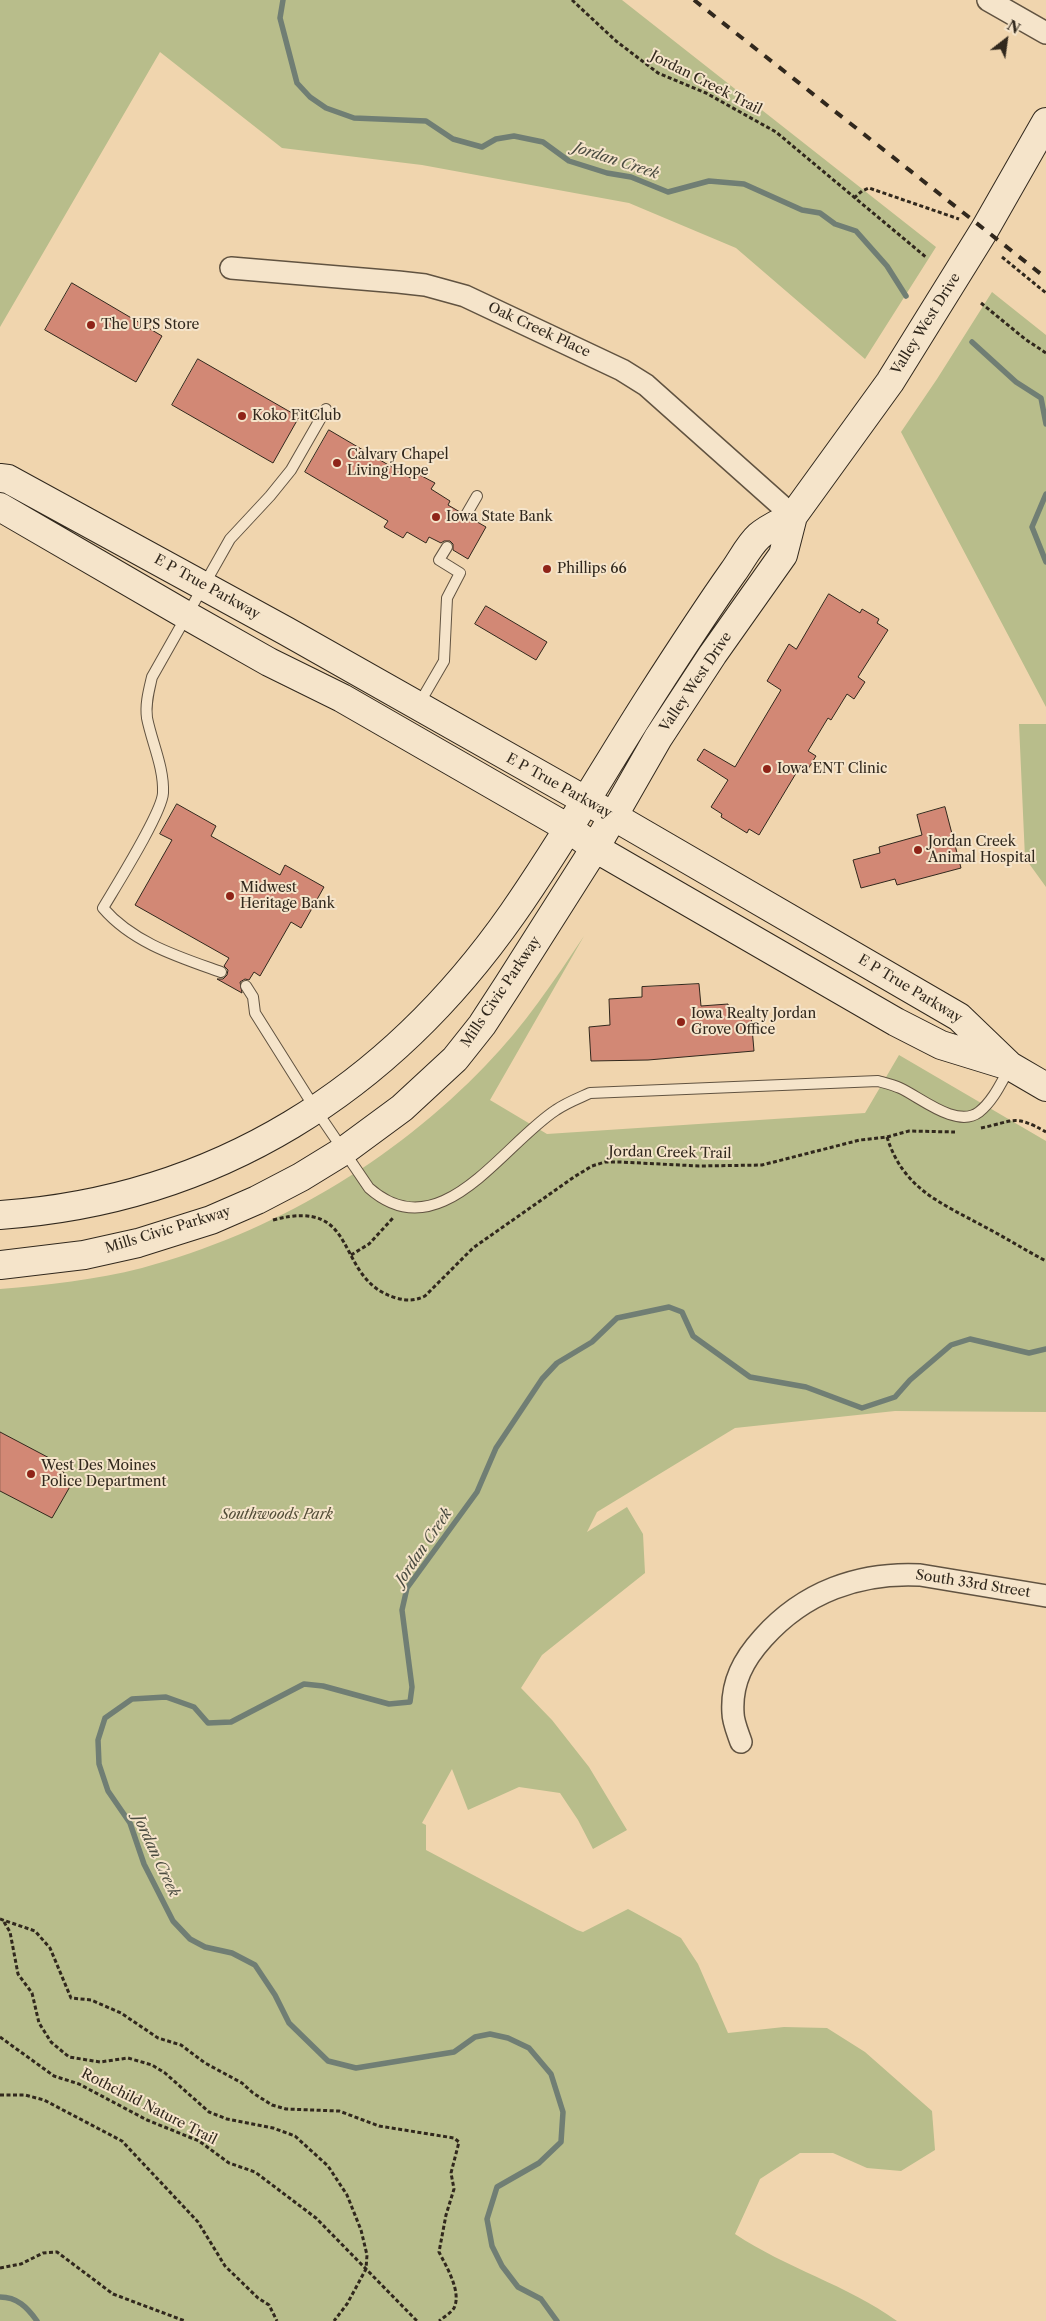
<!DOCTYPE html>
<html>
<head>
<meta charset="utf-8">
<style>
  body { margin:0 }
  #map { position:relative; width:1046px; height:2321px; overflow:hidden; background:#f0d5ae; font-family:"Libre Caslon Text",serif }
  canvas { display:block }
  .north { position:absolute; left:981px; top:15px; width:50px; height:50px; -webkit-text-stroke:4px #f5e4ca; paint-order:stroke; rotate:30deg; font-size:14px; font-weight:700; line-height:20px; text-align:center; color:#31281d }
  .north::after { content:''; display:block; margin:auto; width:18px; height:22px; background:#31281d; clip-path:polygon(50% 0,100% 100%,50% 72%,0 100%) }
</style>
</head>
<body>
<div id="map">
<canvas width="1046" height="2321"></canvas>
<div class="north">N</div>
</div>
<script>
const context = document.querySelector('canvas').getContext('2d');
context.lineJoin = 'round';
function fillPath(path, color) { context.fillStyle = color; context.fill(path, 'evenodd'); }
function trace(path, color, width, dash) { context.strokeStyle = color; context.lineWidth = width; context.lineCap = dash ? 'butt' : 'round'; context.setLineDash(dash || []); context.stroke(path); }
function drawText(font, color, halo, rows, align = 'center') {
  context.font = font + ' "Libre Caslon Text",serif'; context.lineWidth = 4; context.setLineDash([]); context.textBaseline = 'middle'; context.strokeStyle = halo; context.fillStyle = color; for (const [text, x, y, turn = 0] of rows) {
    context.save(); context.translate(x, y); context.rotate((+turn || 0) * Math.PI / 180); context.textAlign = isNaN(turn) ? turn : align; if (halo) context.strokeText(text, 0, 0); context.fillText(text, 0, 0); context.restore();
  }
}
const green = new Path2D(`
  M 0,0 L 622,0 L 936,247 L 865,359 L 736,248 L 629,203 L 422,165 L 282,148 L 160,52 L 0,327 Z
  M 992,292 L 1046,335 L 1046,707 L 901,432 L 937,379 Z
  M 1019,724 L 1046,724 L 1046,887 L 1025,858 Z
  M 584,936 L 490,1100 L 547,1134 L 865,1113 L 899,1055 L 1046,1141 L 1046,1412 L 895,1411 L 735,1428 L 597,1512 L 587,1532 L 627,1507 L 643,1534 L 645,1573 L 542,1655 L 521,1688 L 552,1720 L 589,1767 L 627,1830 L 593,1849 L 578,1820 L 560,1793 L 519,1787 L 468,1810 L 452,1769 L 422,1823 L 426,1825 L 426,1850 L 577,1930 L 583,1932 L 628,1909 L 681,1938 L 698,1964 L 728,2033 L 784,2027 L 827,2028 L 865,2052 L 932,2111 L 935,2150 L 901,2171 L 867,2168 L 833,2153 L 800,2153 L 760,2179 L 735,2234 C 786,2268 847,2285 897,2321 L 0,2321 L 0,1289 C 48,1285 95,1280 142,1268 C 272,1233 393,1162 486,1065 C 524,1026 554,981 584,936 Z`);
const stream = new Path2D(`
  M 283,0 L 280,18 L 297,83 L 310,97 L 326,108 L 354,118 L 426,121 L 453,139 L 482,147 L 496,139 L 514,136 L 543,142 L 569,161 L 607,173 L 631,177 L 668,192 L 709,181 L 744,184 L 802,210 L 820,213 L 835,224 L 856,231 L 887,266 L 906,296
  M 972,342 L 1016,382 L 1041,398 L 1046,424
  M 1046,494 L 1032,527 L 1046,562
  M 0,2297 C 17,2297 27,2307 37,2321
  M 557,2321 L 541,2299 L 518,2287 L 502,2266 L 492,2246 L 487,2219 L 497,2187 L 539,2163 L 561,2142 L 563,2112 L 551,2074 L 529,2048 L 508,2038 L 490,2034 L 475,2037 L 454,2052 L 356,2068 L 328,2061 L 289,2023 L 275,1995 L 255,1965 L 232,1953 L 205,1947 L 190,1939 L 173,1921 L 144,1864 L 130,1823 L 108,1791 L 99,1764 L 98,1740 L 105,1718 L 132,1699 L 166,1697 L 194,1707 L 208,1723 L 231,1722 L 304,1684 L 323,1686 L 389,1704 L 410,1702 L 412,1687 L 402,1610 L 407,1588 L 477,1492 L 496,1448 L 542,1379 L 557,1363 L 592,1342 L 617,1318 L 669,1307 L 682,1312 L 693,1336 L 750,1377 L 806,1387 L 862,1408 L 895,1397 L 910,1380 L 951,1345 L 970,1339 L 1029,1353 L 1046,1349`);
const building = new Path2D(`
  M 72,283 L 162,336 L 136,382 L 45,330 Z
  M 198,359 L 299,417 L 273,463 L 172,405 Z
  M 329,430 L 414,480 L 418,474 L 435,483 L 431,489 L 450,501 L 448,505 L 460,512 L 462,521 L 466,522 L 472,519 L 486,527 L 468,559 L 453,550 L 453,544 L 450,541 L 444,541 L 441,543 L 429,537 L 426,543 L 407,532 L 403,538 L 384,527 L 388,521 L 305,472 Z
  M 829,594 L 860,613 L 862,609 L 879,619 L 877,623 L 888,630 L 858,677 L 865,682 L 854,699 L 847,694 L 831,720 L 828,718 L 808,751 L 816,756 L 805,774 L 798,770 L 759,835 L 749,829 L 747,833 L 721,817 L 722,814 L 711,807 L 728,780 L 697,760 L 704,749 L 735,767 L 781,690 L 767,681 L 789,644 L 796,649 Z
  M 486,606 L 547,642 L 536,660 L 475,624 Z
  M 177,804 L 216,826 L 211,836 L 280,875 L 285,865 L 324,887 L 301,928 L 291,922 L 260,976 L 254,972 L 249,980 L 245,979 L 240,982 L 242,993 L 217,979 L 223,979 L 227,975 L 228,970 L 224,966 L 229,958 L 135,905 L 172,840 L 160,834 Z
  M 945,807 L 961,868 L 897,885 L 895,879 L 861,888 L 853,860 L 880,853 L 879,847 L 922,835 L 917,815 Z
  M 699,984 L 701,1006 L 728,1004 L 730,1018 L 751,1016 L 754,1051 L 648,1060 L 591,1061 L 589,1027 L 610,1025 L 609,999 L 642,997 L 642,987 Z
  M 0,1432 L 55,1461 L 53,1465 L 64,1472 L 61,1477 L 72,1483 L 52,1518 L 0,1491 Z`);
const path = new Path2D(`
  M 572,0 L 616,41 L 658,73 L 706,93 L 776,132 L 927,258
  M 854,198 L 862,191 L 869,188 L 959,219
  M 1002,257 L 1046,293
  M 981,303 L 1025,339 L 1046,353
  M 981,1128 C 1015,1121 1014,1114 1046,1132
  M 887,1137 C 903,1189 941,1203 985,1227 C 1006,1238 1025,1250 1046,1261
  M 273,1220 C 363,1196 332,1279 396,1298 C 407,1301 415,1301 425,1296 L 473,1248 L 574,1177 L 592,1166 L 605,1162 L 620,1162 L 699,1166 L 762,1165 L 860,1140 L 887,1137 L 909,1131 L 955,1132
  M 351,1255 L 369,1244 L 393,1218
  M 0,1919 L 35,1931 L 50,1948 L 71,1998 L 91,2000 L 121,2013 L 158,2038 L 181,2045 L 205,2063 L 242,2083 L 253,2093 L 272,2105 L 286,2109 L 339,2111 L 379,2126 L 454,2138 L 459,2142 L 451,2173 L 454,2189 L 446,2215 L 439,2252 C 446,2266 462,2292 454,2308 C 451,2313 444,2317 439,2321
  M 4,1922 L 10,1932 L 18,1974 L 32,1993 L 39,2023 L 51,2042 L 69,2057 L 100,2062 L 128,2058 L 152,2065 L 165,2073 L 209,2112 L 227,2119 L 273,2128 L 295,2136 L 328,2166 L 347,2195 L 361,2230 L 367,2255 L 366,2269 L 347,2304 L 334,2321
  M 0,2037 L 54,2076 L 79,2084 L 147,2120 L 199,2141 L 229,2163 L 255,2172 L 316,2218 L 417,2321
  M 0,2095 L 25,2095 L 44,2100 L 122,2141 L 198,2222 L 225,2266 L 258,2298 L 269,2305 L 277,2321
  M 0,2268 L 21,2264 L 43,2253 L 57,2252 L 113,2294 L 185,2321`);
const lane = new Path2D(`
  M 466,515 L 477,496
  M 419,704 L 444,661 L 447,598 L 460,573 L 439,560 L 447,547
  M 221,972 C 179,957 133,943 103,908 C 116,886 162,813 163,793 C 164,767 152,743 147,718 C 145,704 149,690 152,677 L 230,539 L 270,496 L 291,470 L 326,409
  M 246,986 L 253,997 L 255,1013 L 316,1110 L 369,1188 C 440,1251 502,1145 556,1110 C 566,1103 579,1098 590,1093 L 878,1081 C 885,1083 893,1085 900,1088 C 920,1097 957,1129 979,1112 C 993,1101 1001,1083 1010,1067`);
const street = new Path2D(`
  M 988,0 L 1046,33
  M 231,268 L 398,282 L 425,285 L 465,296 L 622,370 L 646,385 L 793,516
  M 741,1742 C 738,1733 733,1722 733,1713 C 731,1682 744,1659 763,1638 C 804,1592 859,1572 920,1575 L 1046,1596`);
const secondary = new Path2D(`
  M 0,478 L 8,479 L 286,631 L 613,816 L 959,1017 L 1010,1066 L 1046,1087
  M 0,507 L 186,615 L 269,662 L 342,698 L 568,828 L 595,848 L 896,1022 L 941,1045 L 1006,1065
  M 0,1215 C 217,1200 390,1089 513,913 C 562,843 604,769 650,697 C 677,655 704,613 733,572 C 741,561 749,545 759,536 C 768,528 782,522 793,516
  M 0,1265 L 84,1255 L 138,1243 L 211,1220 L 257,1200 L 301,1177 L 345,1150 L 402,1108 L 455,1059 L 482,1025 L 508,985 L 595,848 L 658,738 L 713,654 L 783,555 L 793,516 L 890,382 L 985,229 L 1046,122`);
const rail = new Path2D(`
  M 694,0 L 1046,278`);
const markers = [
  [91,325,5,"#8f2418"],
  [242,416,5,"#8f2418"],
  [337,463,5,"#8f2418"],
  [436,517,5,"#8f2418"],
  [547,569,5,"#8f2418"],
  [767,769,5,"#8f2418"],
  [918,850,5,"#8f2418"],
  [230,896,5,"#8f2418"],
  [681,1022,5,"#8f2418"],
  [31,1474,5,"#8f2418"]
];
const streetNames = [
  ["Jordan Creek Trail",706,83,27],
  ["Valley West Drive",926,324,-58],
  ["Oak Creek Place",539,330,25],
  ["E P True Parkway",207,587,29],
  ["Valley West Drive",696,682,-56],
  ["E P True Parkway",559,786,29],
  ["E P True Parkway",910,989,31],
  ["Mills Civic Parkway",501,992,-56],
  ["Jordan Creek Trail",670,1153,1],
  ["Mills Civic Parkway",168,1230,-17],
  ["South 33rd Street",973,1584,9],
  ["Rothchild Nature Trail",149,2107,27]
];
const poiNames = [
  ["The UPS Store",101,325],
  ["Koko FitClub",252,416],
  ["Calvary Chapel",347,455],
  ["Living Hope",347,471],
  ["Iowa State Bank",446,517],
  ["Phillips 66",557,569],
  ["Iowa ENT Clinic",777,769],
  ["Jordan Creek",928,842],
  ["Animal Hospital",928,858],
  ["Midwest",240,888],
  ["Heritage Bank",240,904],
  ["Iowa Realty Jordan",691,1014],
  ["Grove Office",691,1030],
  ["West Des Moines",41,1466],
  ["Police Department",41,1482]
];
const parkNames = [
  ["Southwoods Park",277,1515]
];
const waterNames = [
  ["Jordan Creek",616,161,18],
  ["Jordan Creek",424,1547,-56],
  ["Jordan Creek",156,1856,65]
];
fillPath(green, '#b8bd8b');
trace(stream, '#707e74', 5.5);
fillPath(building, '#d28875');
trace(building, '#31281d', 1);
trace(lane, '#615341', 12);
trace(street, '#615341', 24);
trace(secondary, '#31281d', 30);
trace(path, '#31281d', 3, [4, 2.5]);
trace(lane, '#f5e4ca', 10);
trace(street, '#f5e4ca', 21);
trace(secondary, '#f5e4ca', 28);
trace(rail, '#31281d', 4, [9, 9]);
for (const [x, y, r, color] of markers) { const dot = new Path2D(); dot.arc(x, y, r, 0, 2 * Math.PI); context.fillStyle = color; context.fill(dot); trace(dot, '#f5e4ca', 2); }
drawText('14px', '#31281d', '#f5e4ca', streetNames);
drawText('14px', '#31281d', '#f5e4ca', poiNames, 'left');
drawText('italic 14px', '#534d38', '#f5e4ca', parkNames);
drawText('italic 15px', '#4b4c41', '#f5e4ca', waterNames);
</script>
</body>
</html>
